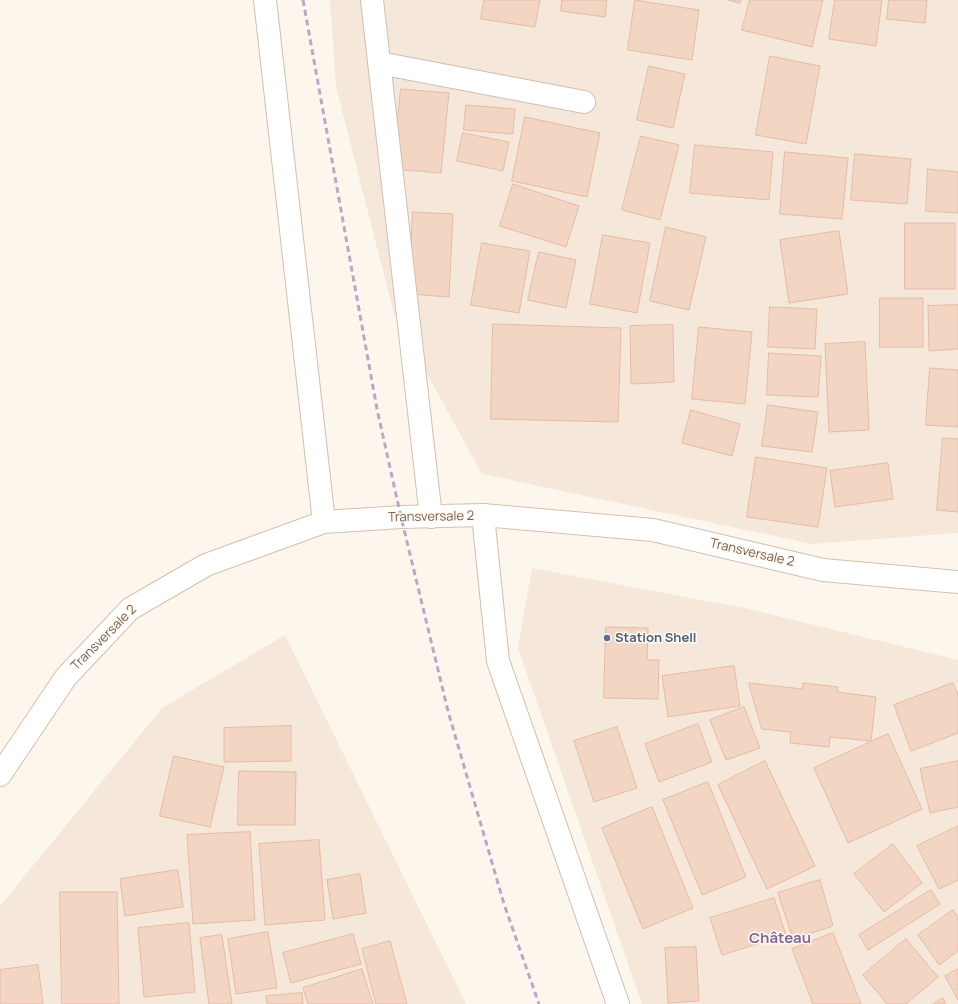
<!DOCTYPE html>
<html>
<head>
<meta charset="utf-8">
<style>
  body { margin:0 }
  canvas { display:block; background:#fdf6ec }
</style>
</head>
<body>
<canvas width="958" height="1004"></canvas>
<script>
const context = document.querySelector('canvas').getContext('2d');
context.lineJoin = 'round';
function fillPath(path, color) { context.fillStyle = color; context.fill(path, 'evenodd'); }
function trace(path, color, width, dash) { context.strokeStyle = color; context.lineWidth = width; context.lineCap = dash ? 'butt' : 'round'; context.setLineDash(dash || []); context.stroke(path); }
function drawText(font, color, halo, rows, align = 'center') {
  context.font = font + ' Manrope,sans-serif'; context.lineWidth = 3; context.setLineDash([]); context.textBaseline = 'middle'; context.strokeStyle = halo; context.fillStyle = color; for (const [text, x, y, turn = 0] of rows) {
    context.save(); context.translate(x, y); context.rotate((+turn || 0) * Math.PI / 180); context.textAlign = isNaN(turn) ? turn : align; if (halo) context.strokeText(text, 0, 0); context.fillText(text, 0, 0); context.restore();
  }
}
const residential = new Path2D(`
  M 330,0 L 958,0 L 958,533 L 812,544 L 482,474 L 394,314 L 336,87 Z
  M 532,568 L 749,609 L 958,660 L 958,1004 L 642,1004 L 518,648 Z
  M 285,635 L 466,1004 L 0,1004 L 0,906 L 162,708 Z`);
const building = new Path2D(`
  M 484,0 L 540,0 L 535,27 L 481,19 Z
  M 562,0 L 607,0 L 605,17 L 561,11 Z
  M 635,0 L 699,10 L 692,60 L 628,50 Z
  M 729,0 L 741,0 L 740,3 Z
  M 750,0 L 823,0 L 812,47 L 742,30 Z
  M 835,0 L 882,0 L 876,46 L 829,39 Z
  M 889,0 L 927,0 L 925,23 L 887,19 Z
  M 770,56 L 820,66 L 806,144 L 756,135 Z
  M 649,66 L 685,74 L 673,128 L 637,120 Z
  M 401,89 L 449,93 L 441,173 L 393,169 Z
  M 466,105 L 515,109 L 513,134 L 464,130 Z
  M 525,117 L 600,133 L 587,197 L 512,181 Z
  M 463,133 L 509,142 L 503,171 L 457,161 Z
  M 641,136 L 679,145 L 660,220 L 622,210 Z
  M 695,145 L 773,152 L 769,200 L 690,193 Z
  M 785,152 L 848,158 L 842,219 L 780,214 Z
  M 855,154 L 911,159 L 907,204 L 851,200 Z
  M 928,169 L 958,172 L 958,213 L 926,211 Z
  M 513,184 L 579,206 L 566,247 L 500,226 Z
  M 413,212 L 453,214 L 449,297 L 409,294 Z
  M 905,223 L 955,223 L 955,289 L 905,289 Z
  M 666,227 L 706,237 L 689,310 L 650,301 Z
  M 839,231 L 848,294 L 789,303 L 780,240 Z
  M 603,235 L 650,243 L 637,313 L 590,304 Z
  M 482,243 L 530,251 L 519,313 L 471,305 Z
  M 539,252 L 576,260 L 566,308 L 528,300 Z
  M 880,298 L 923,298 L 923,347 L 880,347 Z
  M 958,305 L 958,349 L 929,351 L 928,306 Z
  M 770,307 L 817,309 L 815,349 L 768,347 Z
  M 493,324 L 621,328 L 618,422 L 491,419 Z
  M 673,325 L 674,382 L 631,384 L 630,326 Z
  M 699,327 L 752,332 L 745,404 L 692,399 Z
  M 865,342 L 869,430 L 829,432 L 825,344 Z
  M 769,353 L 821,356 L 818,397 L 767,395 Z
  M 930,368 L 958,370 L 958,427 L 926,425 Z
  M 768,405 L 818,412 L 812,452 L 762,446 Z
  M 691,410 L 740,424 L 732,456 L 682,443 Z
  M 943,438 L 958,439 L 958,512 L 937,510 Z
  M 756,457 L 827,468 L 818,527 L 747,517 Z
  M 888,463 L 893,499 L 835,507 L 830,471 Z
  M 606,627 L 648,628 L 647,660 L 659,660 L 658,699 L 604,698 Z
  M 734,666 L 740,706 L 668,717 L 662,676 Z
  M 749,683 L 802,689 L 803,683 L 838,687 L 837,692 L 876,697 L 871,741 L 830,737 L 829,747 L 790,743 L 791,732 L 762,729 Z
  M 953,683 L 958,695 L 958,733 L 911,751 L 894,705 Z
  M 744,707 L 760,748 L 726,760 L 710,720 Z
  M 698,724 L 712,762 L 659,782 L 645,744 Z
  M 291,726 L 291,761 L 224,762 L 224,728 Z
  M 617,727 L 637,788 L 594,802 L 574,741 Z
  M 888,734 L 922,809 L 848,843 L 814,768 Z
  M 174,756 L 224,767 L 210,827 L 160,816 Z
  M 765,761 L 815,866 L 767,889 L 718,785 Z
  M 958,761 L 958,807 L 930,813 L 920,769 Z
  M 239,771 L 296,772 L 295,825 L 238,825 Z
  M 708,782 L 746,877 L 702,895 L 663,800 Z
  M 652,807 L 693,908 L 643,929 L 602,828 Z
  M 958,826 L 958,880 L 939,889 L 917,846 Z
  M 250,832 L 255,920 L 193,924 L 187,835 Z
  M 319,840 L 325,920 L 265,925 L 259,844 Z
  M 893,844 L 922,883 L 884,912 L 854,874 Z
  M 178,870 L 183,907 L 125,916 L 120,879 Z
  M 360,874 L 366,913 L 333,919 L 327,880 Z
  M 820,880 L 833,926 L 793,939 L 778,893 Z
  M 931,890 L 940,904 L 868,950 L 859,935 Z
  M 60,892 L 117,892 L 119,1004 L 62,1004 Z
  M 774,898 L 786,935 L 722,955 L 710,918 Z
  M 953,910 L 958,917 L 958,951 L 939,965 L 918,935 Z
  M 189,923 L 195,992 L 144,997 L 138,928 Z
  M 268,932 L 277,988 L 236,994 L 228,939 Z
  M 833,933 L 861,1004 L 813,1004 L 792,949 Z
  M 353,934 L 361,964 L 291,983 L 283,953 Z
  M 222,935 L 232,1004 L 209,1004 L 200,938 Z
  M 906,939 L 938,977 L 906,1004 L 887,1004 L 863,975 Z
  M 390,941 L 407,1004 L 376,1004 L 362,949 Z
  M 696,947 L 699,1001 L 668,1003 L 665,948 Z
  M 38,965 L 43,1004 L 0,1004 L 0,970 Z
  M 362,969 L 373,1004 L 308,1004 L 303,988 Z
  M 958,969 L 958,1000 L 945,976 Z
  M 302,993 L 303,1004 L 267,1004 L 266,996 Z
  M 943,998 L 946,1004 L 933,1004 Z`);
const minor = new Path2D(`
  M 265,0 L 324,522
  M 372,0 L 431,517
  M 379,63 L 584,102`);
const tertiary = new Path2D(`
  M 483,515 L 498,661 L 618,1004`);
const secondary = new Path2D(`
  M 0,775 L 66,677 L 130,609 L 206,565 L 324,522 L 401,517 L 483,515 L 653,530 L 823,570 L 958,582`);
const rail = new Path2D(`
  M 303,0 L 377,409 L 401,517 L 448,711 L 504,904 L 539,1004`);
const markers = [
  [607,638,4,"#5c6f8a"]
];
const streetNames = [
  ["Transversale 2",431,517,-1],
  ["Transversale 2",752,553,13],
  ["Transversale 2",104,638,-45]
];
const serviceNames = [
  ["Station Shell",615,638]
];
const quarterNames = [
  ["Château",780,939]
];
fillPath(residential, '#f5e8da');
fillPath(building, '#f3d5c3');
trace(building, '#e6bba3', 1);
trace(minor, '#d1beb0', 24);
trace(tertiary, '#d1beb0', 24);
trace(secondary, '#d6c0b0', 24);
trace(minor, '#fff', 22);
trace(tertiary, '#fff', 22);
trace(secondary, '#fff', 22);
trace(rail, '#b9a8c9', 3, [6, 4]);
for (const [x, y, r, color] of markers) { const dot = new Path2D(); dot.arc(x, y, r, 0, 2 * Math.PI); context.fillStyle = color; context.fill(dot); trace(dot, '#fffaf3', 1.5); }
drawText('13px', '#7a5c4d', '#fffaf3', streetNames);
drawText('bold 13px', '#4e5e75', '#fffaf3', serviceNames, 'left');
drawText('bold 15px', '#846695', '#fffaf3', quarterNames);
</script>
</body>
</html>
